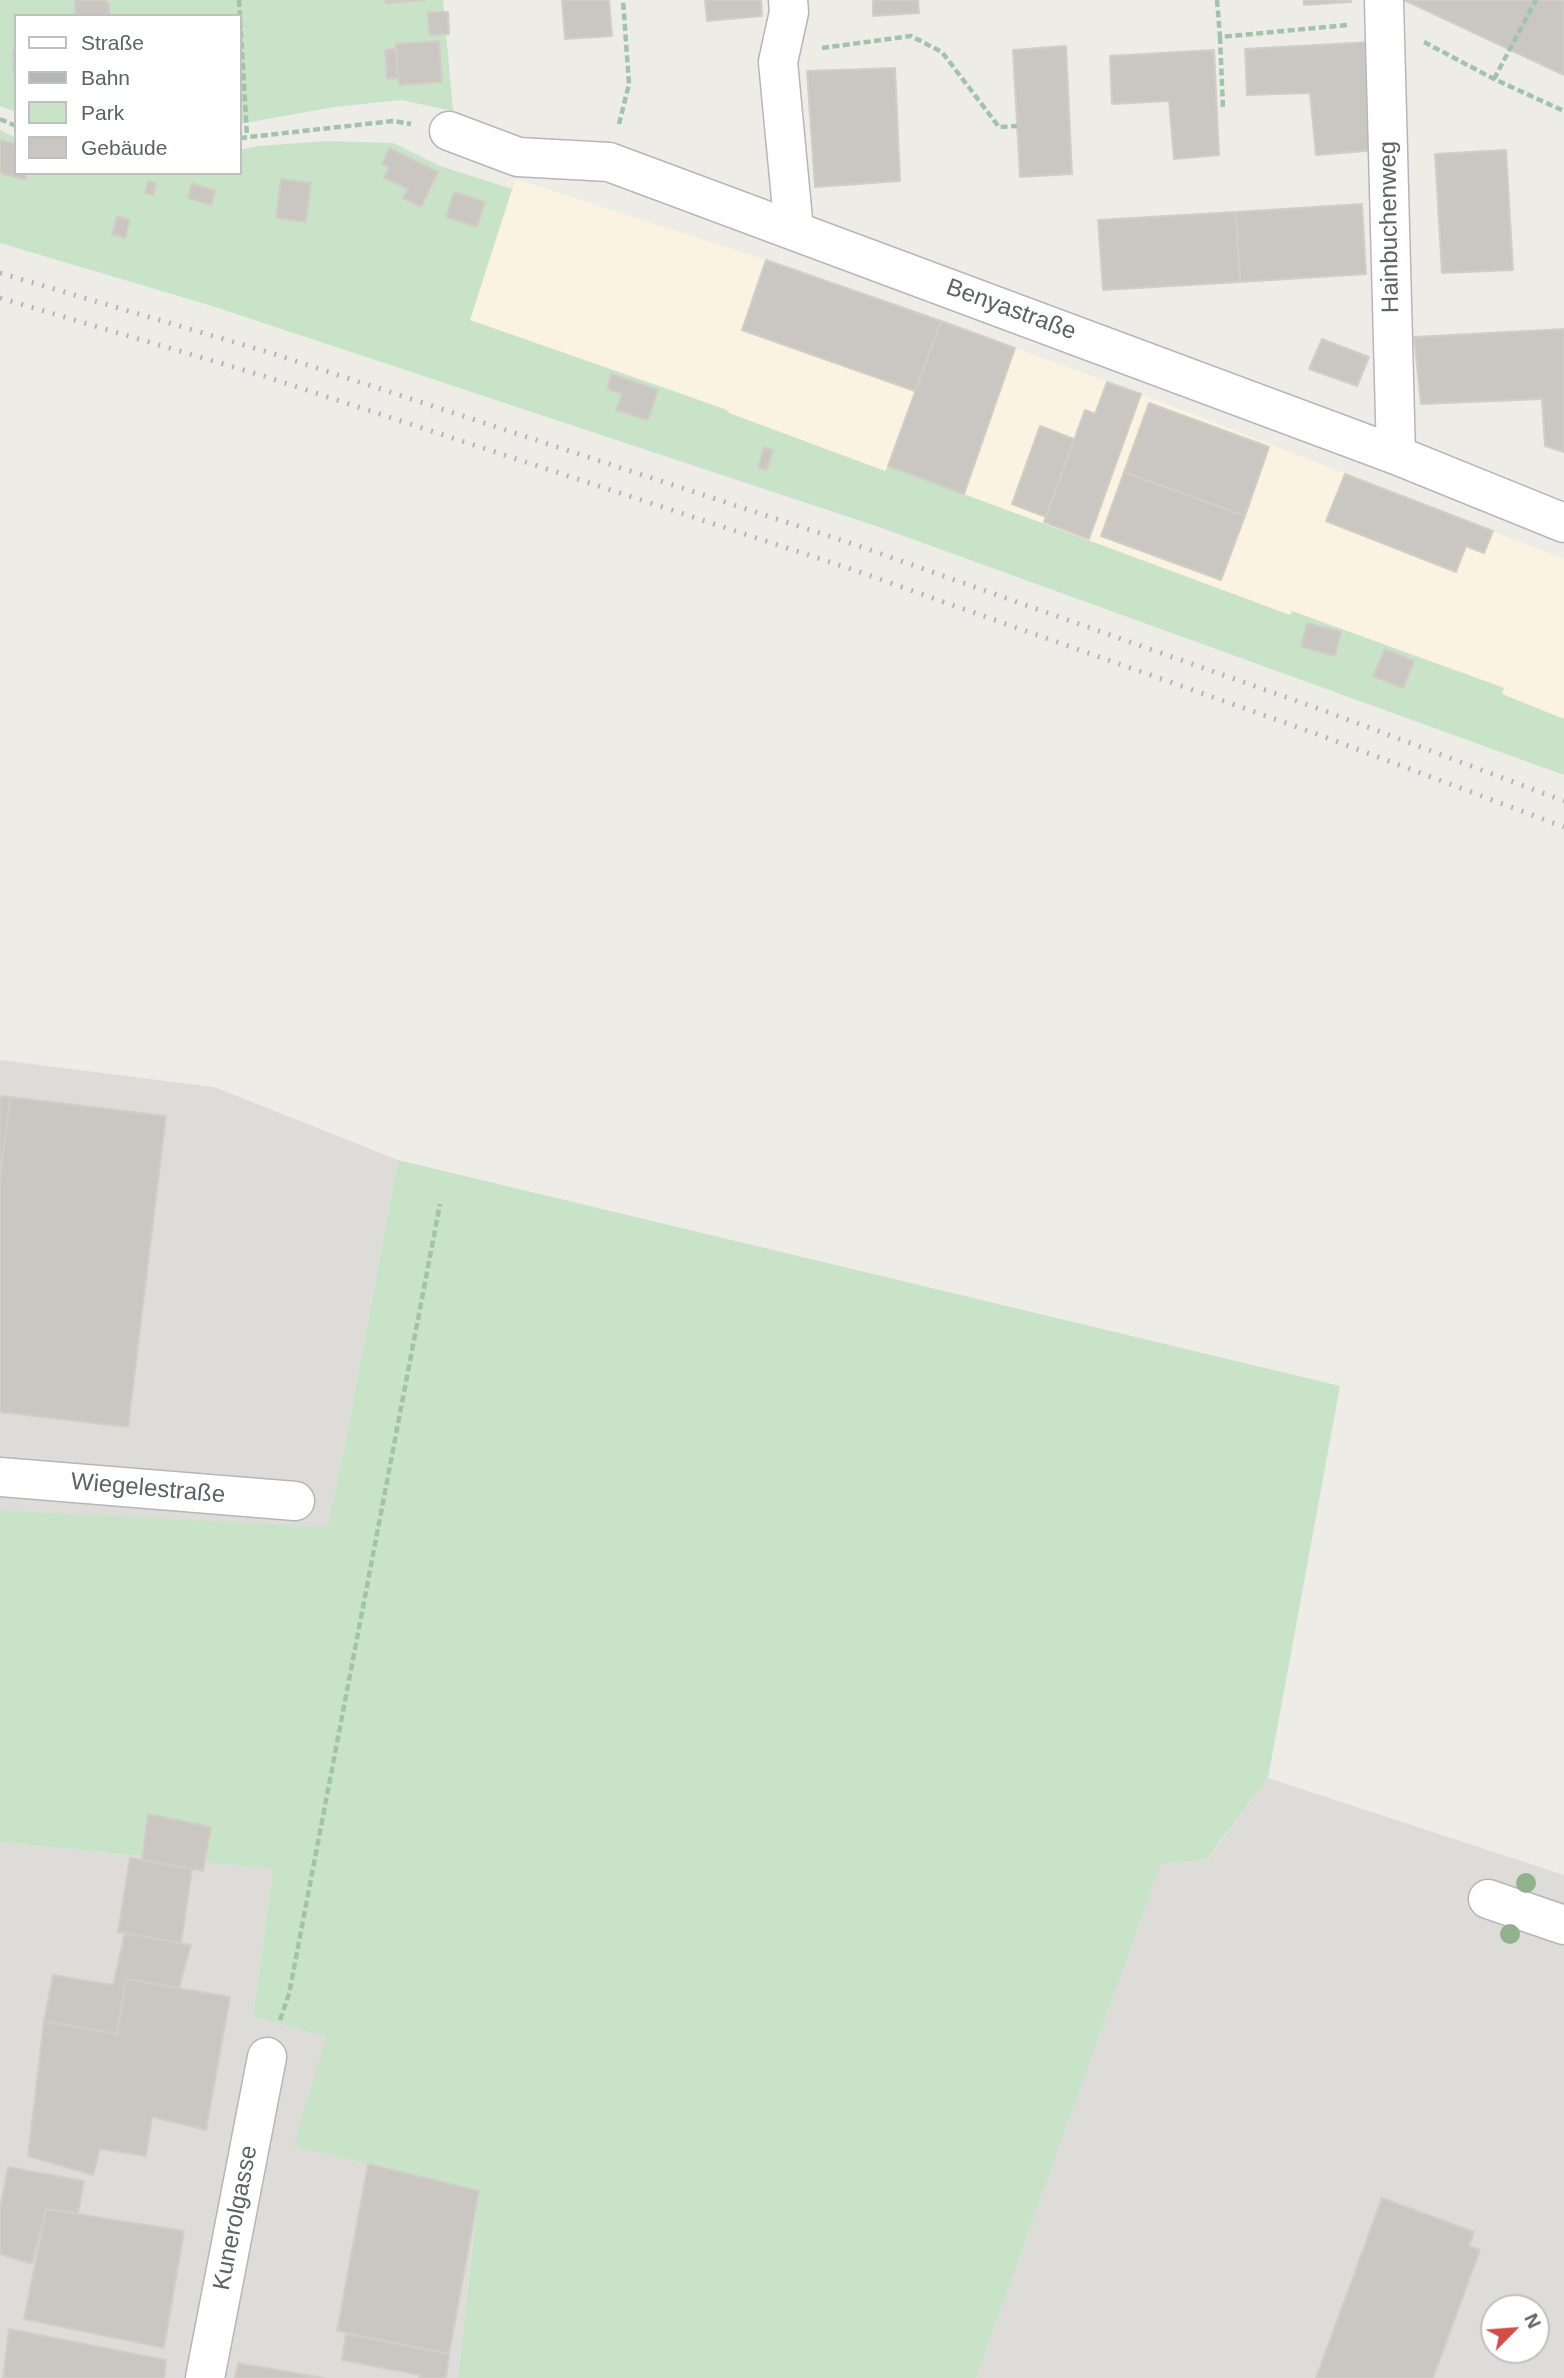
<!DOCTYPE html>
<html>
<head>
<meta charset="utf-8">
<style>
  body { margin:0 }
  #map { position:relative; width:1564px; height:2378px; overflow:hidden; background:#eeece7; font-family:Helvetica,sans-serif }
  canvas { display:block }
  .legend { position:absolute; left:14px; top:14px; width:228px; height:161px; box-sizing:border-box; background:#fff; border:2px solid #bfc0c1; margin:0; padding:9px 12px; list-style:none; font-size:21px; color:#5e6265 }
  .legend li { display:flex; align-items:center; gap:14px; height:35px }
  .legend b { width:35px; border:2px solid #bfc0c1 }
  .north { position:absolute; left:1480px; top:2294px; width:70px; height:70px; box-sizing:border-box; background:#fff; border:2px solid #bfc0c1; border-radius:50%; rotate:65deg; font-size:19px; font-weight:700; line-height:28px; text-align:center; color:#5e6265 }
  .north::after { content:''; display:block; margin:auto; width:24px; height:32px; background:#d34d48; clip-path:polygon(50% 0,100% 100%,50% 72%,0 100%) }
</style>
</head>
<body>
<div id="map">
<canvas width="1564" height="2378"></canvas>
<ul class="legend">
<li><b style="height:9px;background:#fff"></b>Straße</li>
<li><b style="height:9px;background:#b4b5b5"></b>Bahn</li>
<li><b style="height:19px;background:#c8e3c7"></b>Park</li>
<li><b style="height:19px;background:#cac7c3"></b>Gebäude</li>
</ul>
<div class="north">N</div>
</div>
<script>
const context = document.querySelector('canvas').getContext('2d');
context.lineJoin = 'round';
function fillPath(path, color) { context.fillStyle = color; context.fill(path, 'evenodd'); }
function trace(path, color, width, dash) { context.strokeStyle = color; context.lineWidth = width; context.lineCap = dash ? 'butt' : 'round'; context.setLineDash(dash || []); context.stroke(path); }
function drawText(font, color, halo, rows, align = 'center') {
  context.font = font + ' Helvetica,sans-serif'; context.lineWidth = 6; context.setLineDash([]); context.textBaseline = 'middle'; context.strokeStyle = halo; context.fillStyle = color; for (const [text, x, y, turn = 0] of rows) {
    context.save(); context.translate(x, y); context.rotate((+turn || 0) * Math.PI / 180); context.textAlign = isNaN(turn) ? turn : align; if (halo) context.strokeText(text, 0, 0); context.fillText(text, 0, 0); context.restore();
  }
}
const commercial = new Path2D(`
  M 516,179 L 766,260 L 941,321 L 1141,394 L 1564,559 L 1564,719 L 1502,694 L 1503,687 L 1292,611 L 1290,615 L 888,466 L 886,471 L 728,413 L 727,410 L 675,391 L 470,320 Z`);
const industrial = new Path2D(`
  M 0,1060 L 214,1087 L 398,1160 L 343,1456 L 327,1528 L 0,1510 Z
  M 1268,1778 L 1564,1875 L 1564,2378 L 976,2378 L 1161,1864 L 1208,1859 ZM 1494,2308 L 1536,2308 L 1536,2350 L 1494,2350 Z
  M 0,1842 L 273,1869 L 253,2017 L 327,2036 L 295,2146 L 479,2191 L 458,2378 L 0,2378 Z`);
const green = new Path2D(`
  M 0,0 L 443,0 L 453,111 L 401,100 L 334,107 L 240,124 L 240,16 L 16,16 L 16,112 L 0,106 Z
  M 0,130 L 16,138 L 16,173 L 240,173 L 240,150 L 258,146 L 327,141 L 393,143 L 440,166 L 512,189 L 470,320 L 727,410 L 729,413 L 885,471 L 888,466 L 1290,615 L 1292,611 L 1504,688 L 1502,694 L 1564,719 L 1564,775 L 879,527 L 212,306 L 0,243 Z
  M 398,1160 L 1340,1386 L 1268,1778 L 1207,1859 L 1161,1864 L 976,2378 L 458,2378 L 479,2191 L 294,2146 L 326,2036 L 253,2017 L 273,1869 L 0,1842 L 0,1510 L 327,1527 L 343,1456 Z`);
const building = new Path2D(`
  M 75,0 L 106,0 L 106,3 L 109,3 L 110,16 L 75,16 Z
  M 385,0 L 426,0 L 386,3 Z
  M 562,0 L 609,0 L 612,36 L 565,39 Z
  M 705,0 L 761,0 L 762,16 L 707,21 Z
  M 873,0 L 918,0 L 919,13 L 873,16 Z
  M 1304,0 L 1351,0 L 1351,2 L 1304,5 Z
  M 1564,0 L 1564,75 L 1404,0 Z
  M 428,12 L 448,12 L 449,34 L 429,35 Z
  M 439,41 L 442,82 L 399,85 L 396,44 Z
  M 1370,42 L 1377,150 L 1316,155 L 1310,93 L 1247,95 L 1245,49 Z
  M 1066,46 L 1072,174 L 1020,177 L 1013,50 Z
  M 396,49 L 398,78 L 387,79 L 385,50 Z
  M 1214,50 L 1219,155 L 1174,159 L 1169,101 L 1112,104 L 1110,56 Z
  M 16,51 L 16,72 L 14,72 L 13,52 Z
  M 895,68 L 900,181 L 815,187 L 807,71 Z
  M 0,140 L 16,144 L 16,173 L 27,173 L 25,180 L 0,173 Z
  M 389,148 L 438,172 L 421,207 L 403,198 L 408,189 L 384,178 L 389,167 L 382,164 Z
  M 1506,150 L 1513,270 L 1442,273 L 1435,154 Z
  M 281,179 L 311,183 L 306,222 L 276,218 Z
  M 148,181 L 156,183 L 153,195 L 145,193 Z
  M 192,183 L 215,191 L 211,205 L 188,198 Z
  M 454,192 L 485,202 L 477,227 L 446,217 Z
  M 1362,204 L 1366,274 L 1240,282 L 1236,212 Z
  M 1236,212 L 1240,282 L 1103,290 L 1098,220 Z
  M 117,216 L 130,220 L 125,238 L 112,234 Z
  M 766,260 L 941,321 L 915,391 L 742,330 Z
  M 941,321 L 1015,348 L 964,494 L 888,466 Z
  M 1564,329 L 1564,452 L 1545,446 L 1542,399 L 1421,404 L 1414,337 Z
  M 1322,339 L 1369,357 L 1357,386 L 1309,369 Z
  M 611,374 L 658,390 L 648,420 L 616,410 L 622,394 L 607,389 Z
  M 1107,382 L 1141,394 L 1089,539 L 1044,522 L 1085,410 L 1095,414 Z
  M 1149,403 L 1269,447 L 1245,516 L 1124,472 Z
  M 1040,426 L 1074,439 L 1046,517 L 1012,504 Z
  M 764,447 L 773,450 L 767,470 L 758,468 Z
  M 1124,472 L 1245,516 L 1221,580 L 1101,536 Z
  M 1345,474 L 1493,531 L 1484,553 L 1466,546 L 1456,572 L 1326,521 Z
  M 1307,623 L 1341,632 L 1335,656 L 1301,647 Z
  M 1385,649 L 1414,661 L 1403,688 L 1373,676 Z
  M 0,1096 L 10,1097 L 0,1181 Z
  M 10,1097 L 166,1116 L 128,1427 L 0,1412 L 0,1181 Z
  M 148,1814 L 211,1827 L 203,1871 L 142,1860 Z
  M 130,1858 L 192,1869 L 181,1943 L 118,1932 Z
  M 125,1933 L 191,1945 L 179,1988 L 126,1979 L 117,2034 L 44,2021 L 53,1975 L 113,1985 Z
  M 126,1979 L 230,1997 L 206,2130 L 152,2117 L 146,2156 L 100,2149 L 93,2175 L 28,2156 L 44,2021 L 117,2034 Z
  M 368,2164 L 479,2191 L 449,2354 L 337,2331 Z
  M 8,2167 L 84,2181 L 78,2213 L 46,2209 L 32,2264 L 0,2254 L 0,2209 Z
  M 1382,2198 L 1474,2232 L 1469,2246 L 1480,2250 L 1433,2378 L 1316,2378 Z
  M 46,2209 L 184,2231 L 164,2348 L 24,2319 Z
  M 9,2329 L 166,2360 L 164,2378 L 3,2378 Z
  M 346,2334 L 449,2354 L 446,2378 L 419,2378 L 420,2375 L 342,2360 Z
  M 238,2363 L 324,2378 L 235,2378 Z`);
const path = new Path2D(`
  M 239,0 L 247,136
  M 1217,0 L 1220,37 L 1347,25
  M 1220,37 L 1223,108
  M 1424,42 L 1494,79 L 1564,111
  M 822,48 L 911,36 L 942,52 L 999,127 L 1017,126
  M 1494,79 L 1536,0
  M 0,119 L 16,126
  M 619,124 L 629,84 L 623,0
  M 240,138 L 393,121 L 411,124
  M 280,2020 L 289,1994 L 440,1204`);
const minor = new Path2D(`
  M 788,0 L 789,12 L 778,62 L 794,230
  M 1384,0 L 1396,455
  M 449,131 L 518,157 L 609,162 L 1396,455 L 1564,523
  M 0,1477 L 295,1501
  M 1488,1899 L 1564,1925
  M 205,2378 L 267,2057`);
const rail = new Path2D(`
  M 0,273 L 271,353 L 856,545 L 1325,711 L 1564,801
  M 0,298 L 264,376 L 848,568 L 1317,734 L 1564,827`);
const trees = [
  [1526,1883],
  [1510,1934]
];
const streetNames = [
  ["Hainbuchenweg",1390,227,-91],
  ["Benyastraße",1011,310,20],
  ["Wiegelestraße",148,1489,5],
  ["Kunerolgasse",236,2218,-79]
];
fillPath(commercial, '#faf3e1');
fillPath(industrial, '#dedcd9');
fillPath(green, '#c8e3c7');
fillPath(building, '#cac7c3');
trace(building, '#d2cec6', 2);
trace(minor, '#b4b7ba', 41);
trace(path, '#a1c3a9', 4.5, [7, 3.5]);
trace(minor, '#fff', 38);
trace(rail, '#b4b5b5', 5, [2, 9]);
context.fillStyle = '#8fb18c';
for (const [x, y] of trees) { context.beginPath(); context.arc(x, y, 10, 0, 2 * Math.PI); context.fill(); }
drawText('24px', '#5e6265', '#fff', streetNames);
</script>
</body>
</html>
